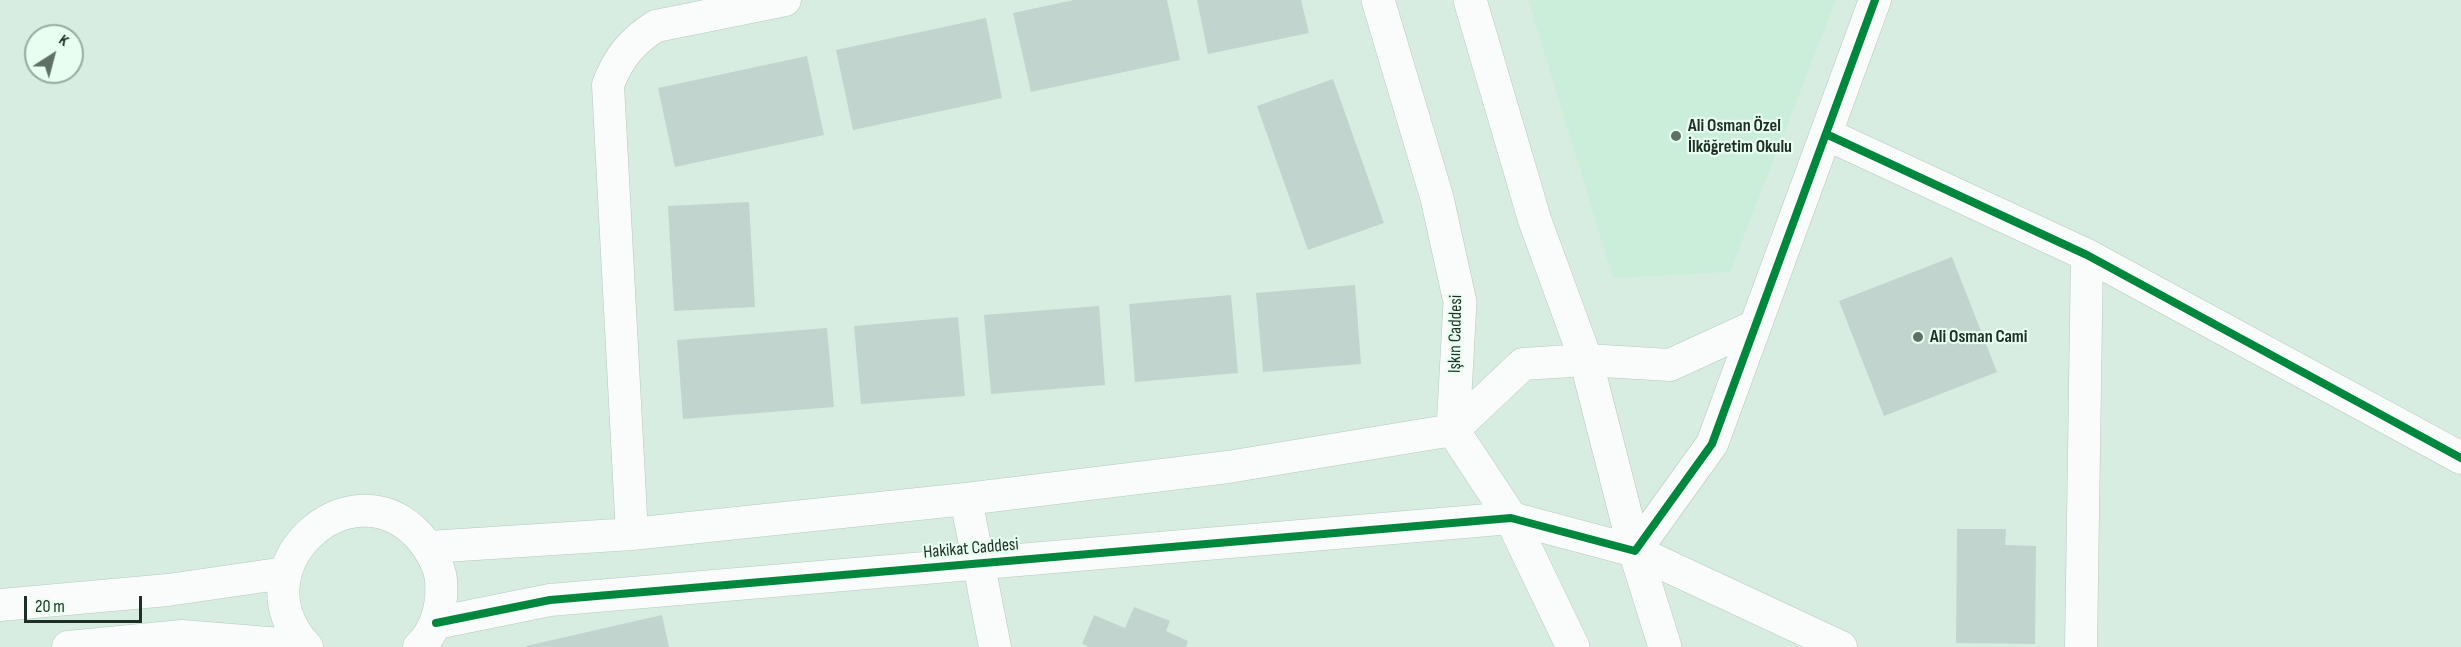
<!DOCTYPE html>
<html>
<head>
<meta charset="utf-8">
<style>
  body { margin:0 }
  #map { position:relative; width:2461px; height:647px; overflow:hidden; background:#d7ede1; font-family:"Sofia Sans Condensed",sans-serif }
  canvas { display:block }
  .north { position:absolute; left:24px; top:24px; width:60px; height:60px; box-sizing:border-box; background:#e7fef1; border:2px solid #97aba0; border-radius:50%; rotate:36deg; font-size:16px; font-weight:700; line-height:24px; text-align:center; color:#1f2e26 }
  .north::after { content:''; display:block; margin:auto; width:21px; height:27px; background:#5f7167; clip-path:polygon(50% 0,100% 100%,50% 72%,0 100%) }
  .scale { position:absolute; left:24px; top:596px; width:118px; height:27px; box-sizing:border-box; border:3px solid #1f2e26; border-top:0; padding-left:8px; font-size:18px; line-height:21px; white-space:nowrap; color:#1f2e26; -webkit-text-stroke:4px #e7fef1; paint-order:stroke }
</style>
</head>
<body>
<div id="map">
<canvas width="2461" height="647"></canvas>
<div class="north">K</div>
<div class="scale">20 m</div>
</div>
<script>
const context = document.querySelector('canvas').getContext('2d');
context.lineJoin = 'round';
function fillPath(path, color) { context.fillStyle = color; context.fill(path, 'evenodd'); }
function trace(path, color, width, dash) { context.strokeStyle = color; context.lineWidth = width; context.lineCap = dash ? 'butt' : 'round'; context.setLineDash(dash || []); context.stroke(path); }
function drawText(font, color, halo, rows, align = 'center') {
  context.font = font + ' "Sofia Sans Condensed",sans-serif'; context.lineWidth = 4.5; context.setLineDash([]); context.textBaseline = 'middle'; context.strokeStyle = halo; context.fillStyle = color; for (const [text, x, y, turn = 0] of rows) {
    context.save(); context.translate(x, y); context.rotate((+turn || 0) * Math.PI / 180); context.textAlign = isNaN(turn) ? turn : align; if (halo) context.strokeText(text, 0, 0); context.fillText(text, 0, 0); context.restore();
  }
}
const built = new Path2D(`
  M 1528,0 L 1836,0 L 1730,272 L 1613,278 Z`);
const building = new Path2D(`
  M 1074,0 L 1167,0 L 1180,60 L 1031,92 L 1013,13 Z
  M 1197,0 L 1301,0 L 1309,33 L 1208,54 Z
  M 986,18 L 1002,98 L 853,130 L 836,50 Z
  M 807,56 L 824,135 L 675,167 L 658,88 Z
  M 1333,79 L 1384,223 L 1308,250 L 1257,106 Z
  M 749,202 L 755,307 L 674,311 L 668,206 Z
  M 1952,257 L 1997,372 L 1884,416 L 1839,301 Z
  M 1355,285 L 1361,364 L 1263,372 L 1256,293 Z
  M 1231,295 L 1238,373 L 1135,382 L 1129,304 Z
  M 1099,306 L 1105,385 L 991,394 L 984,315 Z
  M 958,317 L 965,396 L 861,404 L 854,326 Z
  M 827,328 L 834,407 L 683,419 L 677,340 Z
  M 1957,529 L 2006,529 L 2005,545 L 2036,546 L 2035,644 L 1956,643 Z
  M 1134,607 L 1170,621 L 1166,631 L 1188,641 L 1186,647 L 1089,647 L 1082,644 L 1094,615 L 1125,628 Z
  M 662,615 L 669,647 L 526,647 L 526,646 Z`);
const street = new Path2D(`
  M 1826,134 L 2087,255 L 2461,458
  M 966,499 L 995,647
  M 632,534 L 608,85 C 618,58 632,41 656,26 L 785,0
  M 429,547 L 632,534 L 966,499 L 1228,467 L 1453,430 L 1523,364 L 1586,360 L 1670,365 L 1755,326
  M 1635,551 L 1841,647
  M 0,605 L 168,590 L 285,573
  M 436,623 L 550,600 L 1511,518 L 1635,551 L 1712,444 L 1875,0
  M 68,647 L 182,636 L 305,646
  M 307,647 C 233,569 350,461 419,536 C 430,549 439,563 441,580 C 443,604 437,630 419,647
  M 2081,647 L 2087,255`);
const secondary = new Path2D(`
  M 1378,0 L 1437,198 L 1460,302 L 1453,430 L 1511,518 L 1573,647
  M 1470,0 L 1535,221 L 1586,360 L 1635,551 L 1665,647`);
const cycleway = new Path2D(`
  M 1826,134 L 2087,255 L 2461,458
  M 436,623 L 550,600 L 1511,518 L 1635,551 L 1712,444 L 1875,0`);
const markers = [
  [1676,136,6,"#5f7167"],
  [1918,337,6,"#5f7167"]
];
const poiNames = [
  ["Ali Osman Özel",1688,126],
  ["İlköğretim Okulu",1688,147],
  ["Ali Osman Cami",1930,337]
];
const streetNames = [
  ["Işkın Caddesi",1456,334,-89],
  ["Hakikat Caddesi",971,549,-5]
];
fillPath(built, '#cbeedb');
fillPath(building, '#c2d4ce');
trace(street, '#b7c8bf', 33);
trace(secondary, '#b7c8bf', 34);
trace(street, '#f9fcfa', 32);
trace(secondary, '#f9fcfa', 33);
trace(cycleway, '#00873e', 8);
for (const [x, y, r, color] of markers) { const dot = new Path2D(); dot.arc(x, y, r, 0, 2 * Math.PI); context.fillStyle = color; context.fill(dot); trace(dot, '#e7fef1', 2); }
drawText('bold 18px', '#1f2e26', '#e7fef1', poiNames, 'left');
drawText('18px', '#1f2e26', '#e7fef1', streetNames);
</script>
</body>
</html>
